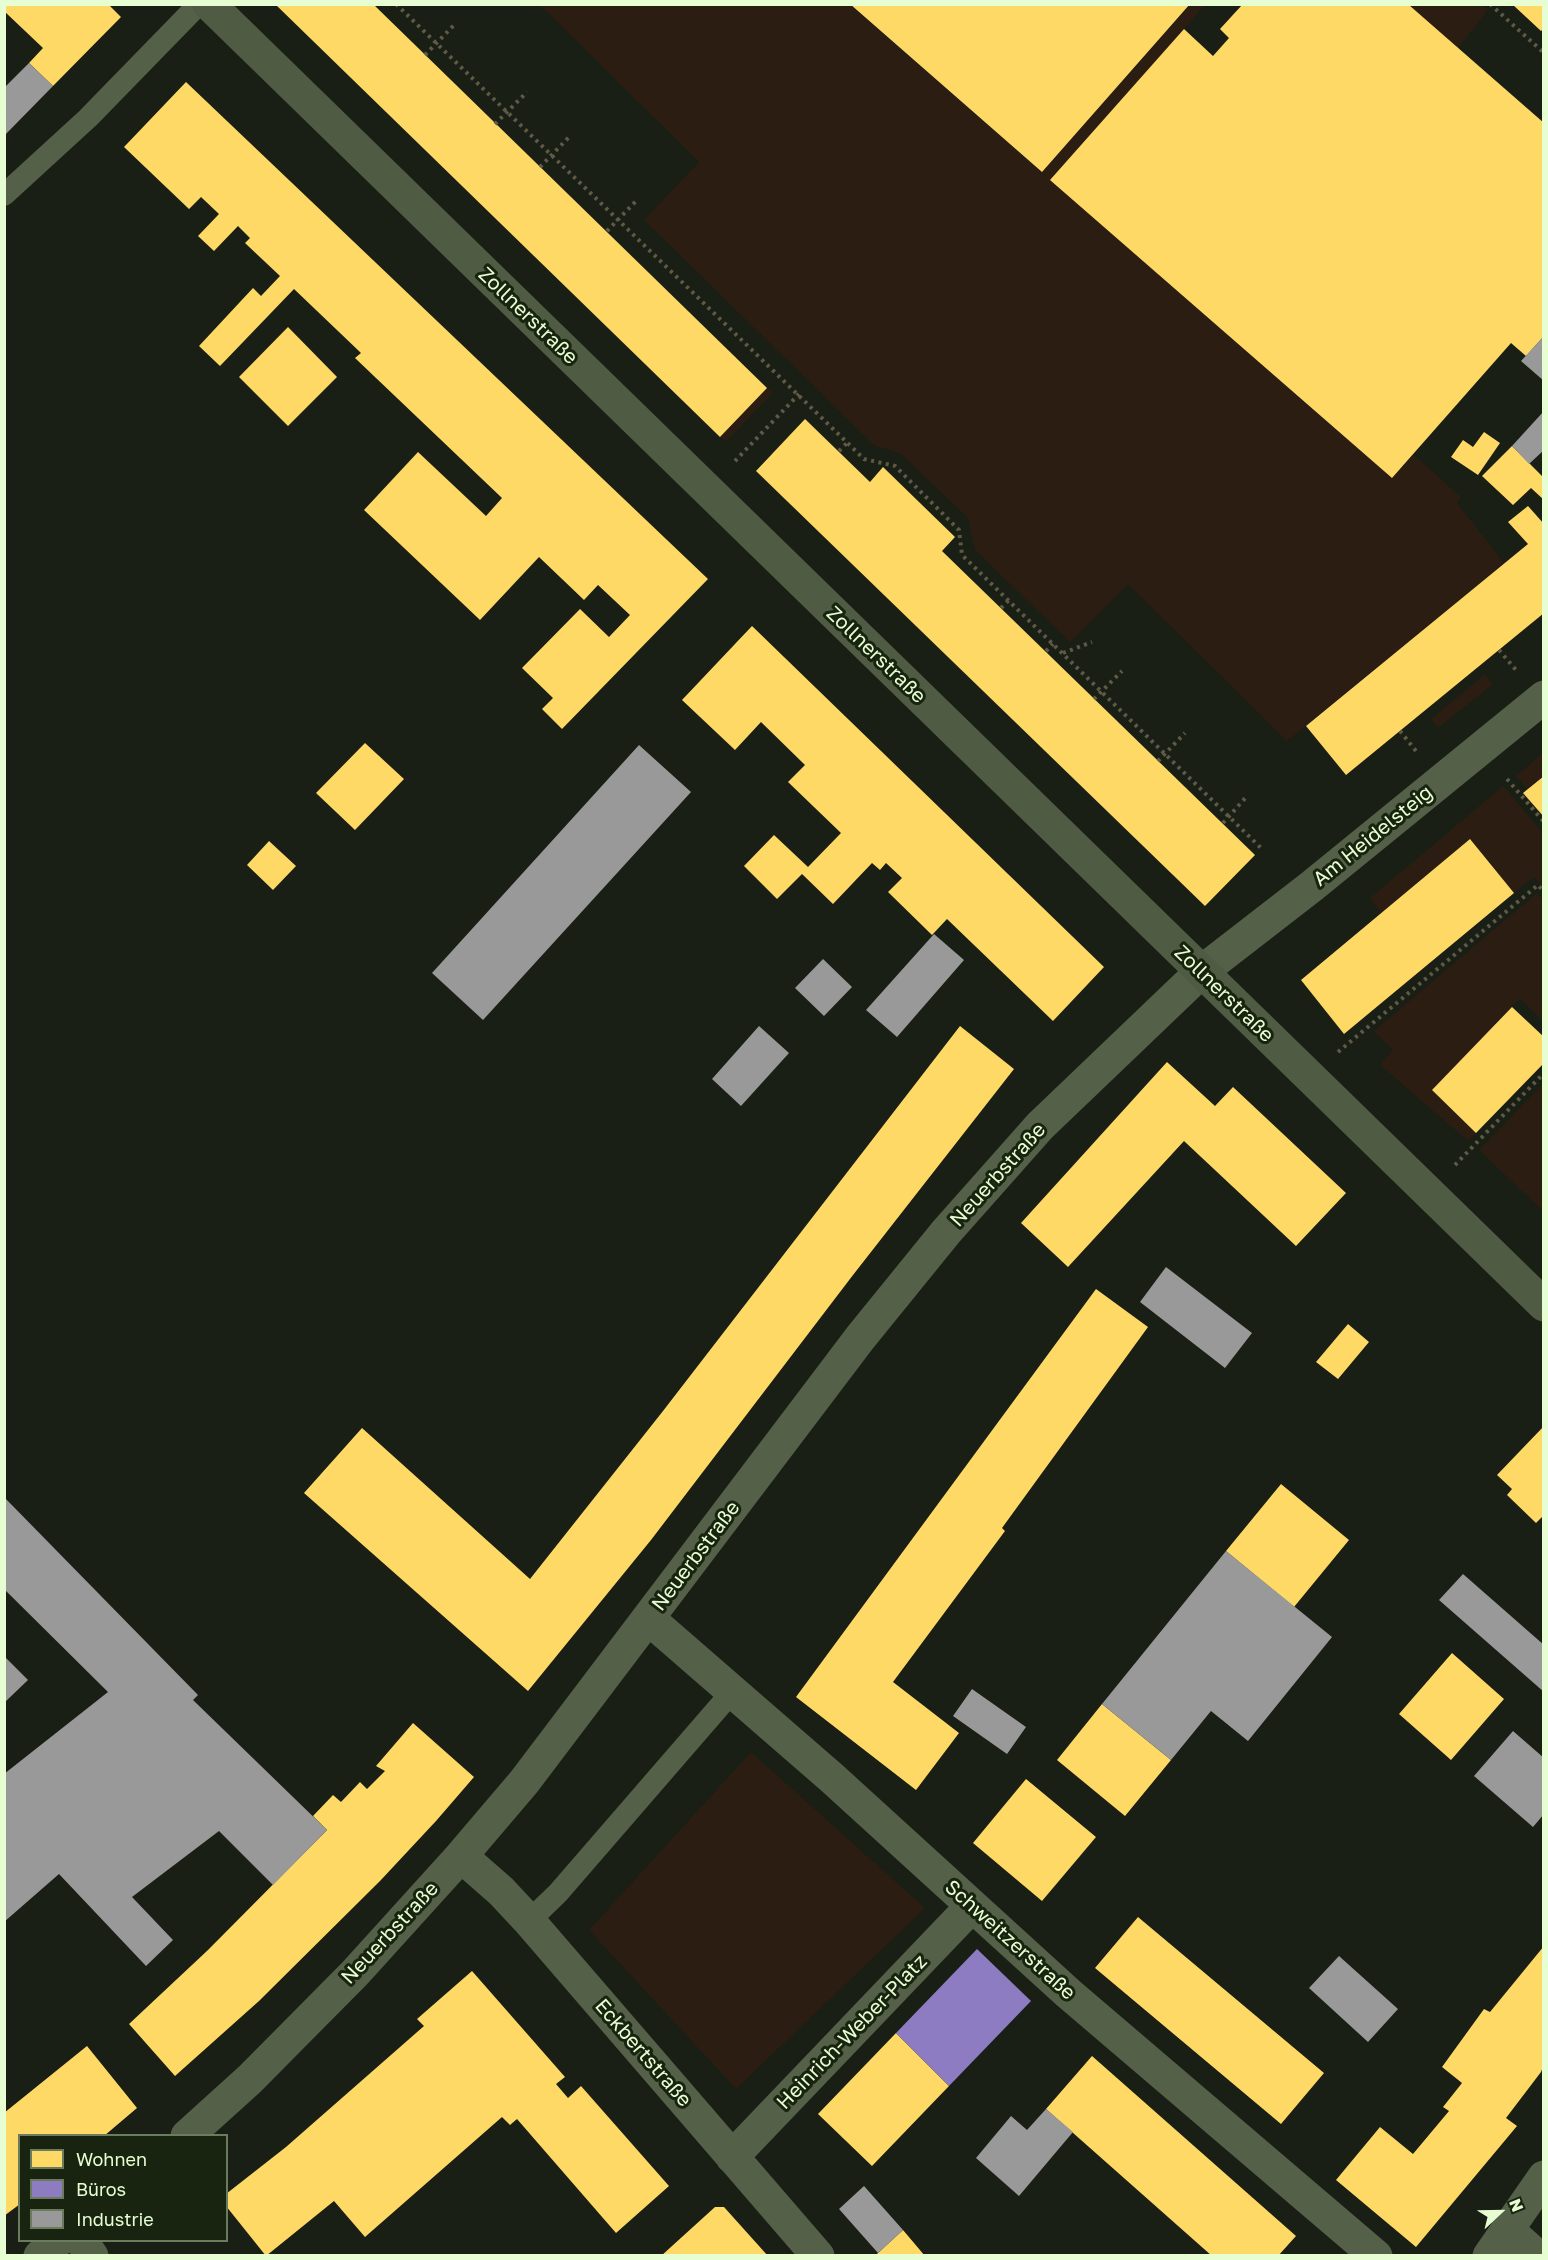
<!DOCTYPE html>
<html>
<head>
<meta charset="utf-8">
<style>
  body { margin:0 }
  #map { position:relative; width:1548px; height:2260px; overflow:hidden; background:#191f14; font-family:"Golos Text",sans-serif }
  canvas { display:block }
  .frame { position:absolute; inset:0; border:6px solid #e7fed3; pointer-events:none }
  .legend { position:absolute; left:18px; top:2134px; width:210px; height:108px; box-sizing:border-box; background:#18240f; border:2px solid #6b7b5d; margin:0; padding:8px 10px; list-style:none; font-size:18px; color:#e7fed3 }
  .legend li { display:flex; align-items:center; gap:12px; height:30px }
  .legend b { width:30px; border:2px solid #6b7b5d }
  .north { position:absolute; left:1470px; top:2182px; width:60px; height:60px; -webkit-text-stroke:4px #18240f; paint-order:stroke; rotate:68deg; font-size:16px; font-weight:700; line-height:24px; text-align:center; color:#e7fed3 }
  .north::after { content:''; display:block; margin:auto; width:21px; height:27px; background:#e7fed3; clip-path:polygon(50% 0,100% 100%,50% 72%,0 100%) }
</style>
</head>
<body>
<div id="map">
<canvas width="1548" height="2260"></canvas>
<div class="frame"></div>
<ul class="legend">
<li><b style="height:16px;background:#ffd966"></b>Wohnen</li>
<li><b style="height:16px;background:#8e7cc3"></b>Büros</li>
<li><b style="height:16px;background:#999"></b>Industrie</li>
</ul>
<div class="north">N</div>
</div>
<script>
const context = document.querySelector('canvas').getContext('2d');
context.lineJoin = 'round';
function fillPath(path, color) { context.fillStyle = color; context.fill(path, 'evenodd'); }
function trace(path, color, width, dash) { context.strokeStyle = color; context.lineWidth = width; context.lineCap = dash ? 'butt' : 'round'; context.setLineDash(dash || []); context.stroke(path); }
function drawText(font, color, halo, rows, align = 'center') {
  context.font = font + ' "Golos Text",sans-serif'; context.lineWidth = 6; context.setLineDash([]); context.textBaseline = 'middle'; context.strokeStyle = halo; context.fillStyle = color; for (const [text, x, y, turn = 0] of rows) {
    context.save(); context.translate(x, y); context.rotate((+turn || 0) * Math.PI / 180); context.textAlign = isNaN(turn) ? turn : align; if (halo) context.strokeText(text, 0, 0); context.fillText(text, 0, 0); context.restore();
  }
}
const green = new Path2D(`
  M 540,5 L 850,5 L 1042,172 L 1190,5 L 1205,5 L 1051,180 L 1392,478 L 1414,455 L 1461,497 L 1457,503 L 1504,563 L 1287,741 L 1128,584 L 1070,642 L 975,550 L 968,518 L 900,453 L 875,446 L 644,220 L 699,162 Z
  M 1409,5 L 1482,5 L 1488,10 L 1458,48 Z
  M 767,388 L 773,393 L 726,442 L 720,437 Z
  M 1485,674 L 1493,684 L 1438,728 L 1431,719 Z
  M 1543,753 L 1543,776 L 1527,789 L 1516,776 Z
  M 1503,786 L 1543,833 L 1543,887 L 1534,877 L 1514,893 L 1470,839 L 1382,913 L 1370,898 Z
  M 1537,893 L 1543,900 L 1543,1021 L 1520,998 L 1432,1090 L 1476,1133 L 1468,1141 L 1380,1065 L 1393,1050 L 1374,1031 Z
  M 1543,1084 L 1543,1211 L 1479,1150 Z
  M 751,1752 L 925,1908 L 736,2089 L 589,1930 Z`);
const homes = new Path2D(`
  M 4,4 L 108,4 L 121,17 L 53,86 L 29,63 L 43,48 L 4,11 Z
  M 275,4 L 373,4 L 767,388 L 720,437 Z
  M 850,4 L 1190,4 L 1042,172 Z
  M 1512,4 L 1544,4 L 1544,28 L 1541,31 Z
  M 1242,5 L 1409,5 L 1544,123 L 1544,336 L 1526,356 L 1511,343 L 1392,478 L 1050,180 L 1184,29 L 1213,56 L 1229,38 L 1220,29 Z
  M 186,82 L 708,579 L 562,729 L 542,709 L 553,698 L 522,668 L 580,609 L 609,637 L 630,615 L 598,585 L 584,600 L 539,557 L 480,620 L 364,510 L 418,452 L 486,516 L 502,498 L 355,358 L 361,353 L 294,289 L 220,366 L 199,346 L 253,288 L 261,296 L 280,276 L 245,243 L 250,238 L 238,226 L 214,251 L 198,236 L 219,214 L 201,197 L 189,209 L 124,147 Z
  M 288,327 L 337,377 L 288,426 L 239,377 Z
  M 805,419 L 870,482 L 883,467 L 955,537 L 942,551 L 1255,855 L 1205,906 L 756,471 Z
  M 1484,432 L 1500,443 L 1478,475 L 1451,457 L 1463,440 L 1473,447 Z
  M 1512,446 L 1544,478 L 1544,500 L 1531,488 L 1513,505 L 1482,476 Z
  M 1528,506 L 1544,524 L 1544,613 L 1346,775 L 1306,726 L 1528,544 L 1508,522 Z
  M 752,626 L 1104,967 L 1053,1021 L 947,919 L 932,935 L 888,892 L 902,878 L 886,863 L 880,870 L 872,863 L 833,904 L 802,874 L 777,899 L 744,866 L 774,835 L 808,867 L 841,833 L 788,782 L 805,765 L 761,722 L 735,750 L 682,700 Z
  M 365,743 L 404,779 L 355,830 L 316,793 Z
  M 1544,776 L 1544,817 L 1523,793 Z
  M 1470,839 L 1514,893 L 1344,1034 L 1301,980 Z
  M 269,841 L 296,866 L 273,890 L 247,865 Z
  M 1512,1007 L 1544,1037 L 1544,1063 L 1476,1133 L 1432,1090 Z
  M 960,1026 L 1014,1069 L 853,1275 L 651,1540 L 528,1691 L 304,1493 L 362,1428 L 530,1579 L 663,1411 Z
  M 1167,1062 L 1215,1106 L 1233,1087 L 1346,1193 L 1296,1246 L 1184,1141 L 1068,1267 L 1021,1223 Z
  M 1096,1289 L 1148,1327 L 1002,1528 L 1005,1531 L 893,1682 L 959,1733 L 916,1790 L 796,1697 Z
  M 1348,1324 L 1369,1342 L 1338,1379 L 1316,1362 Z
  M 1544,1426 L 1544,1515 L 1536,1523 L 1507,1495 L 1512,1489 L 1497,1475 Z
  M 1281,1484 L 1349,1540 L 1294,1607 L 1226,1551 Z
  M 1452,1653 L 1504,1699 L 1451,1760 L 1399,1714 Z
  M 1102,1704 L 1171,1760 L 1125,1816 L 1057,1760 Z
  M 413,1723 L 474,1777 L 436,1821 L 380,1881 L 259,2001 L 175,2076 L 129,2024 L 208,1950 L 327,1830 L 313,1816 L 333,1795 L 341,1802 L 360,1782 L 367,1789 L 385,1771 L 376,1766 Z
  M 1026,1779 L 1096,1837 L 1042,1901 L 973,1843 Z
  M 1138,1917 L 1324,2073 L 1281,2124 L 1095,1968 Z
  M 1544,1946 L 1544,2064 L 1541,2072 L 1506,2118 L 1517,2126 L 1416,2247 L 1336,2180 L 1380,2127 L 1413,2154 L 1449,2111 L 1443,2107 L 1462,2083 L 1442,2067 L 1484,2009 L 1490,2012 Z
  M 472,1971 L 565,2077 L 556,2084 L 568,2098 L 581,2086 L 669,2186 L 616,2233 L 517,2119 L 510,2125 L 502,2117 L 365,2237 L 334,2201 L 266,2256 L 226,2206 L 226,2194 L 286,2147 L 424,2026 L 417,2019 Z
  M 896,2033 L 949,2086 L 872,2166 L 818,2114 Z
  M 87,2046 L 137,2108 L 104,2136 L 20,2136 L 20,2204 L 4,2216 L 4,2113 Z
  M 1092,2056 L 1296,2236 L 1278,2256 L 1212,2256 L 1046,2109 Z
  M 715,2207 L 724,2207 L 768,2256 L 661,2256 Z
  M 903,2230 L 925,2256 L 875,2256 L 878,2253 Z`);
const offices = new Path2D(`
  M 977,1949 L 1031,2001 L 949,2086 L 896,2033 Z`);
const industry = new Path2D(`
  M 29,63 L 53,86 L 4,136 L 4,88 Z
  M 1544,336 L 1544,381 L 1521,361 Z
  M 1544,411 L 1544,450 L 1529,464 L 1512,446 Z
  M 639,745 L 691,792 L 483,1020 L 432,973 Z
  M 934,934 L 964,960 L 897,1037 L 866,1010 Z
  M 823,959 L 852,987 L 824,1016 L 795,988 Z
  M 759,1026 L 789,1053 L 741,1106 L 712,1079 Z
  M 1166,1267 L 1252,1333 L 1225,1368 L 1140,1302 Z
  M 4,1497 L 198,1695 L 193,1700 L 327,1830 L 273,1885 L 219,1831 L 132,1897 L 173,1940 L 146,1966 L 59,1874 L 4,1922 L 4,1774 L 108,1692 L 4,1589 Z
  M 1226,1551 L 1332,1637 L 1248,1741 L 1211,1711 L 1171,1760 L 1102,1704 Z
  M 1463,1574 L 1544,1645 L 1544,1692 L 1439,1600 Z
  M 4,1656 L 28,1680 L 4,1703 Z
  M 972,1689 L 1026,1727 L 1007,1754 L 953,1716 Z
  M 1513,1731 L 1544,1758 L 1544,1814 L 1533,1827 L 1474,1776 Z
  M 1339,1956 L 1398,2009 L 1368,2042 L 1309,1988 Z
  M 1046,2109 L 1073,2132 L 1019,2196 L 976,2158 L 1011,2116 L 1027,2130 Z
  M 864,2186 L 903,2230 L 878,2253 L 839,2209 Z`);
const path = new Path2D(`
  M 396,4 L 864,459 L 895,466 L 959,530 L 962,555 L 1263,850
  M 1490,4 L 1544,53
  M 425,55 L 456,23
  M 495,124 L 527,92
  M 540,167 L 571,135
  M 607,231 L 638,199
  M 839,451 L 847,443
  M 735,461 L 799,394
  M 1001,608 L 1009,600
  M 1499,650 L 1516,670
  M 1046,651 L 1053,644
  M 1063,653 L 1092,642
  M 1094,699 L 1122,671
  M 1400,731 L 1416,751
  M 1158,761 L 1185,733
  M 1507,779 L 1544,822
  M 1223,823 L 1248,795
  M 1338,1052 L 1538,885 L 1544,892
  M 1455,1165 L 1544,1073`);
const lane = new Path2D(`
  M 4,195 L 88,118 L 199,4
  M 529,1921 L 558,1893 L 732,1692`);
const street = new Path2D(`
  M 649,1619 L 832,1778 L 1068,1993 L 1376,2256
  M 461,1856 L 501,1891 L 529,1921 L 818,2256
  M 187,2136 L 250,2079 L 355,1973 L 461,1856 L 524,1782 L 860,1338 L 946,1232 L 1040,1126 L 1201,972 L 1312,886 L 1544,697
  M 732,2157 L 972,1906
  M 1507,2229 L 1537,2256
  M 81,2240 L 92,2256
  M 40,2256 L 59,2240
  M 1489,2256 L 1544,2177`);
const secondary = new Path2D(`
  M 209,4 L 1544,1305`);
const streetNames = [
  ["Zollnerstraße",528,316,44],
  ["Zollnerstraße",876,655,44],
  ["Am Heidelsteig",1373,836,-39],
  ["Zollnerstraße",1224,994,44],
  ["Neuerbstraße",998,1175,-48],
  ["Neuerbstraße",696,1556,-53],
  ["Neuerbstraße",390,1933,-47],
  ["Schweitzerstraße",1010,1940,42],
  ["Heinrich-Weber-Platz",852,2032,-46],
  ["Eckbertstraße",643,2053,49]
];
fillPath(green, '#2b1d12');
fillPath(homes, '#ffd966');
fillPath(offices, '#8e7cc3');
fillPath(industry, '#999');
trace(path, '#5e5a46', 4, [3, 4.5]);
trace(lane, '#556049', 22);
trace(street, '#556049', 33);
trace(secondary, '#505b43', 33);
drawText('20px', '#e7fed3', '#18240f', streetNames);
</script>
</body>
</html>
